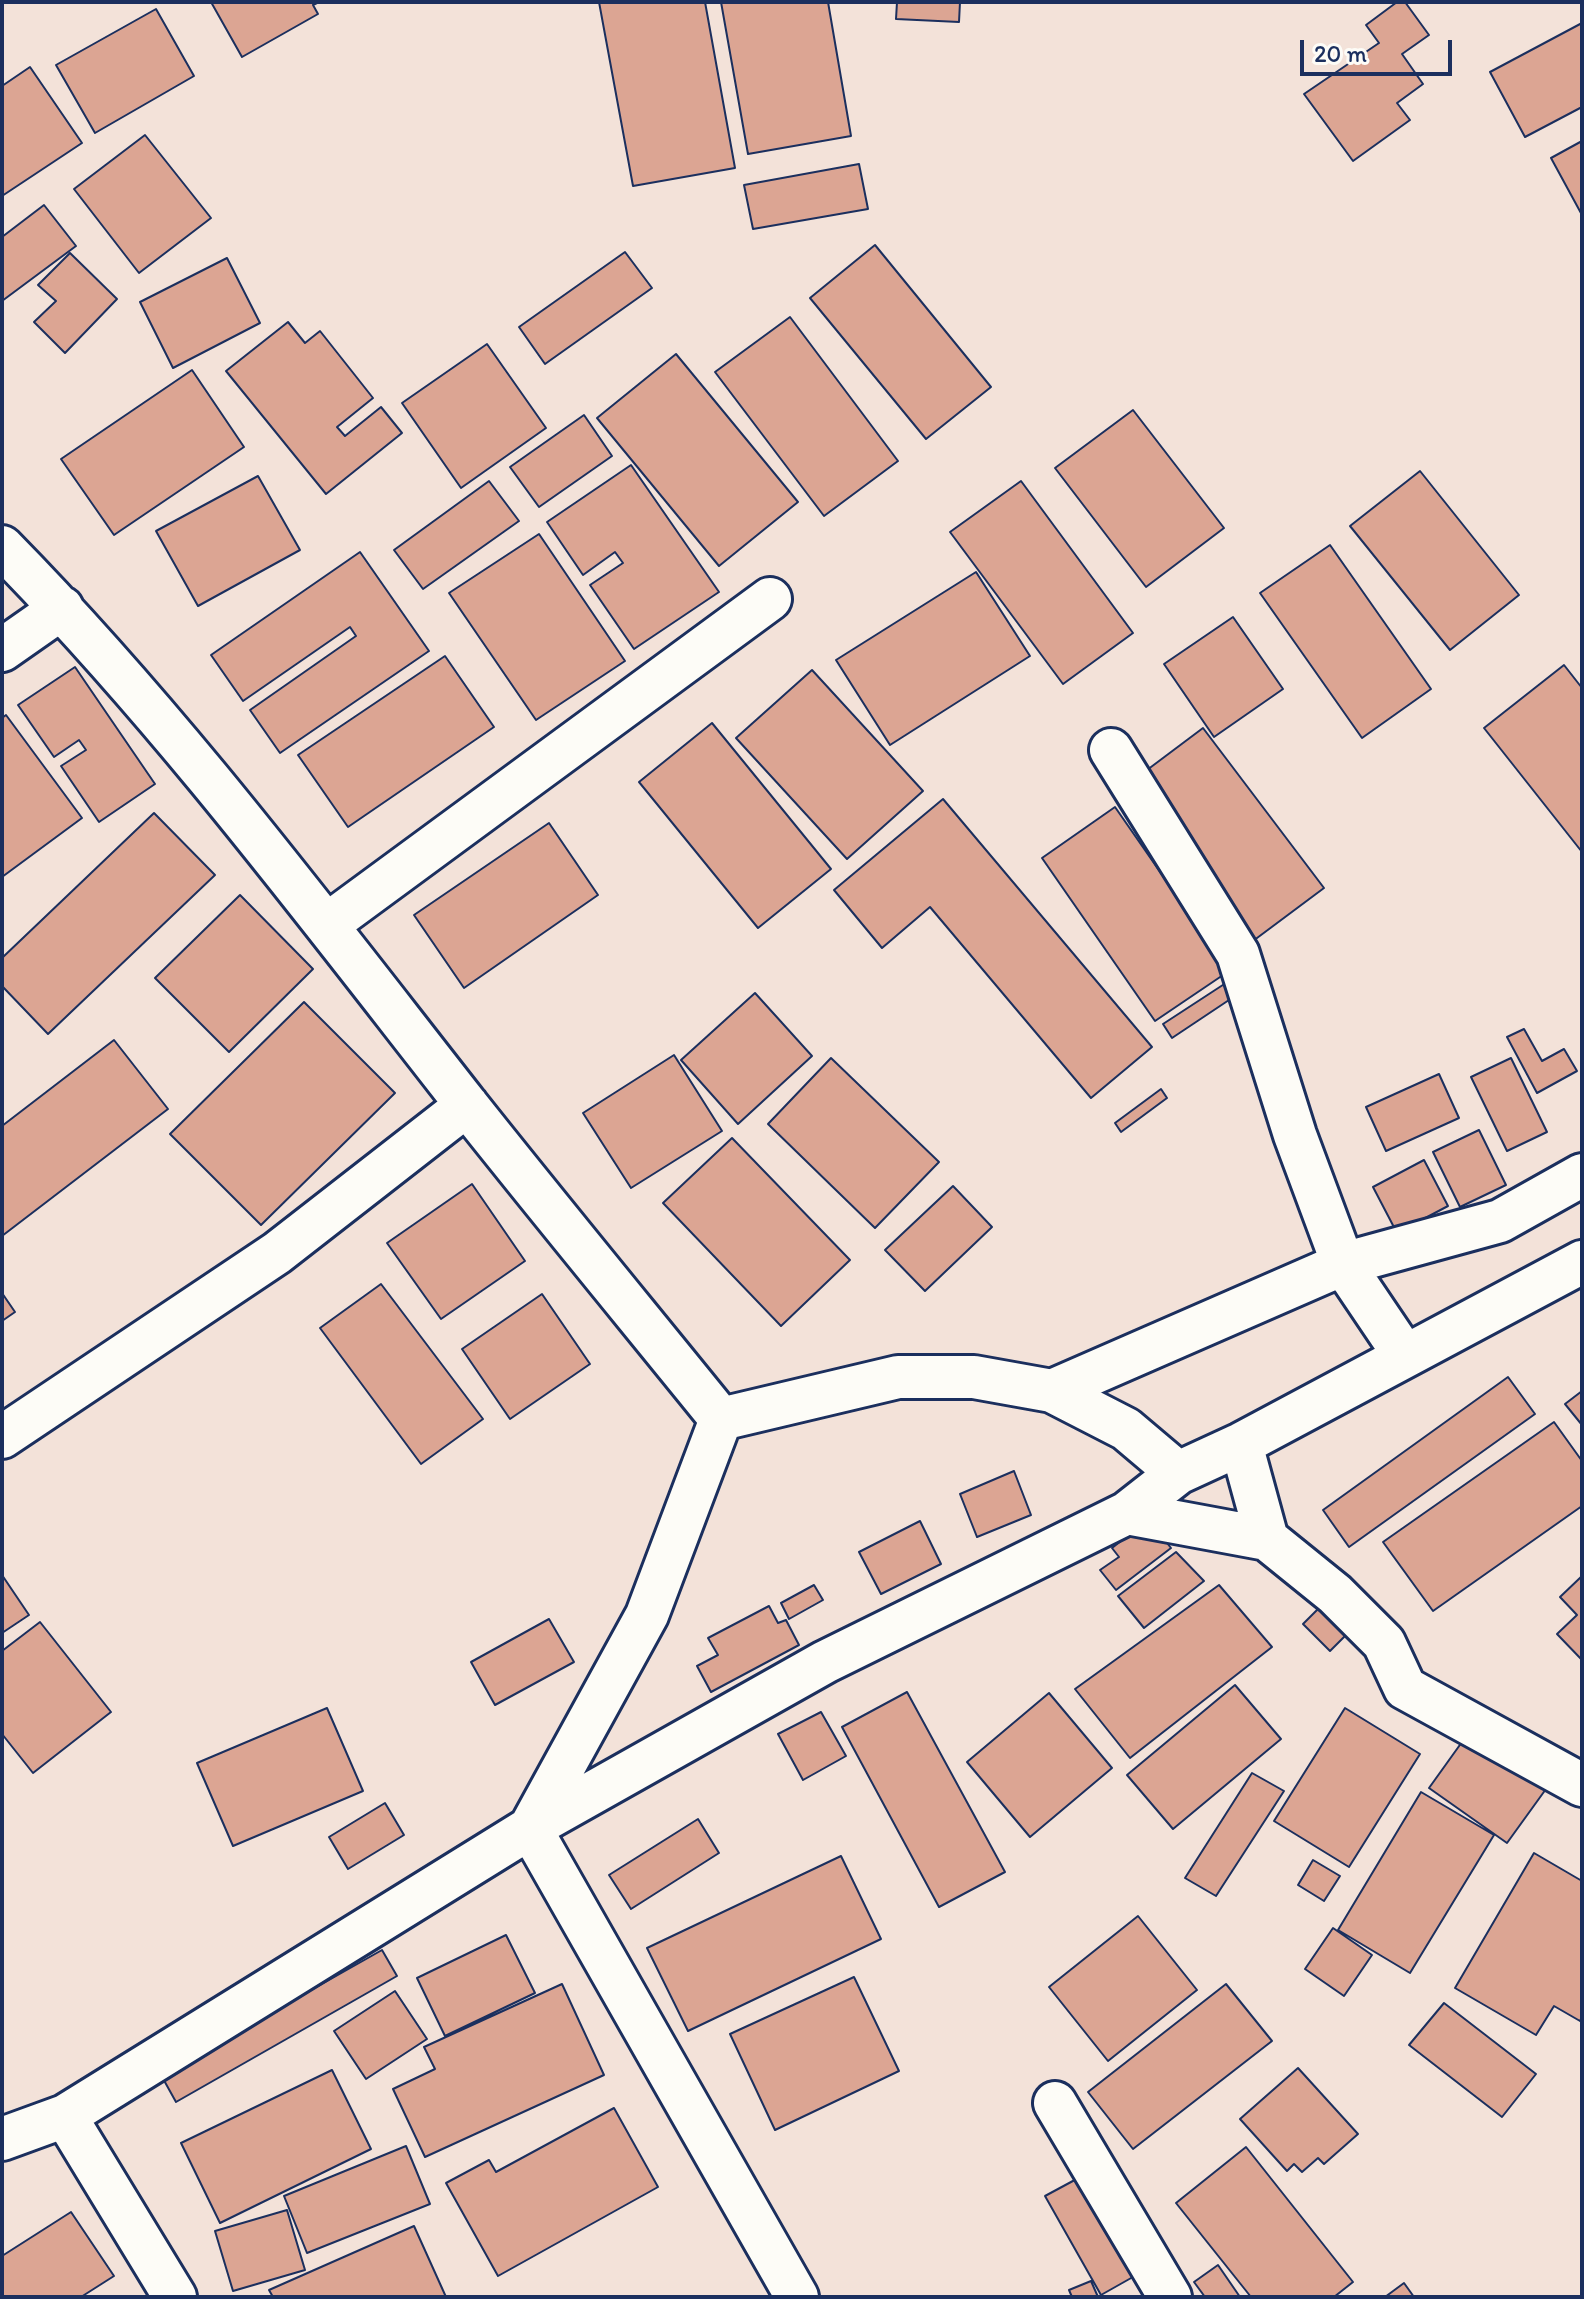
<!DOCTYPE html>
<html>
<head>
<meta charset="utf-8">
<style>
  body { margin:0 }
  #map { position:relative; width:1584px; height:2299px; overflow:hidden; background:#f3e2d9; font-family:Itim,sans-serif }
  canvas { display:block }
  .frame { position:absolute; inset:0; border:4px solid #1b2f5e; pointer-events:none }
  .scale { position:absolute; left:1300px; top:40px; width:152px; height:36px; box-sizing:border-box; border:4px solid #1b2f5e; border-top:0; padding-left:10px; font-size:24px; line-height:28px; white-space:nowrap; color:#1b2f5e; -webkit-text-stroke:6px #fdfcf7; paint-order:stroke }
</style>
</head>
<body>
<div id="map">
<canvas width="1584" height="2299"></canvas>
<div class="frame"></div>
<div class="scale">20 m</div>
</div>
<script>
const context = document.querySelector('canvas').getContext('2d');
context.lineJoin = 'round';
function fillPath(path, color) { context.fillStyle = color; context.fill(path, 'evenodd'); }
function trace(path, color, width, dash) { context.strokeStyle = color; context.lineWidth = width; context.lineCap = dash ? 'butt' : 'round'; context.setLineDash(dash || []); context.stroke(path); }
const building = new Path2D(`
  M 211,2 L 319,2 L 313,5 L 318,14 L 242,57 Z
  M 599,2 L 705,2 L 735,168 L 633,186 Z
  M 721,2 L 828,2 L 851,136 L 748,154 Z
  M 897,2 L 960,2 L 959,22 L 896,19 Z
  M 1397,2 L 1405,2 L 1429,35 L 1402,54 L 1423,84 L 1397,103 L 1410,120 L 1353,161 L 1304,94 L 1379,43 L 1366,25 Z
  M 156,9 L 194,76 L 95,133 L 56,65 Z
  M 1582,23 L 1582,107 L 1525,137 L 1490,72 Z
  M 30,67 L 82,143 L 2,196 L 2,86 Z
  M 145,135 L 211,218 L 139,273 L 74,189 Z
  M 1582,141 L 1582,215 L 1551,158 Z
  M 859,164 L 868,209 L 753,229 L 744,185 Z
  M 44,205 L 76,246 L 2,301 L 2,237 Z
  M 875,245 L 991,387 L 926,439 L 810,298 Z
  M 625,252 L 652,288 L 545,364 L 519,327 Z
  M 70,253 L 117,299 L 65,353 L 34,322 L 56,301 L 38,285 Z
  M 227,258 L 260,323 L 173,368 L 140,302 Z
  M 790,317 L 898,461 L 824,516 L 715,372 Z
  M 288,322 L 305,343 L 320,331 L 373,398 L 337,427 L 345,436 L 381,407 L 402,433 L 326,494 L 226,371 Z
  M 487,344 L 546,428 L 461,488 L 402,403 Z
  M 676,354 L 798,502 L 719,566 L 597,418 Z
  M 192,370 L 244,447 L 114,535 L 61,459 Z
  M 1133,410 L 1224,528 L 1146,587 L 1055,468 Z
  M 584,415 L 612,456 L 539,507 L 510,467 Z
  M 631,465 L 719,592 L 634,649 L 590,585 L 623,563 L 615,552 L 583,575 L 547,522 Z
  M 1420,471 L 1519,595 L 1450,650 L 1350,526 Z
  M 258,476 L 300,550 L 198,606 L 156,531 Z
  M 489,481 L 519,521 L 423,589 L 394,550 Z
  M 1021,481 L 1133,633 L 1063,684 L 950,532 Z
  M 539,534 L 625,661 L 536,720 L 449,593 Z
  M 1330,545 L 1431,689 L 1362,738 L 1260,593 Z
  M 360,552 L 429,651 L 280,753 L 250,710 L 356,636 L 350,627 L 243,701 L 211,655 Z
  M 976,572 L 1030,656 L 890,745 L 836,660 Z
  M 1233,617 L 1283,689 L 1214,737 L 1164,664 Z
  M 445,656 L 494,727 L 348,827 L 298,755 Z
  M 1564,665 L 1582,688 L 1582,852 L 1484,728 Z
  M 75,667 L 155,784 L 99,822 L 61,766 L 86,750 L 79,740 L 54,757 L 18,705 Z
  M 812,670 L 923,791 L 847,859 L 736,738 Z
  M 6,715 L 82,818 L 2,877 L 2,718 Z
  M 712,723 L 831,869 L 758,928 L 639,782 Z
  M 1203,728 L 1324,888 L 1253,941 L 1131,782 Z
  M 943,799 L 1152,1047 L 1091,1098 L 930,907 L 882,948 L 834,890 Z
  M 1115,807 L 1229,971 L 1155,1021 L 1042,858 Z
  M 154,813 L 215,875 L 48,1034 L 2,986 L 2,958 Z
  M 549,823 L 598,895 L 464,988 L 414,915 Z
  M 240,895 L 313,969 L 229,1052 L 155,978 Z
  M 1232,979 L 1241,992 L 1172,1038 L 1163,1024 Z
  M 755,993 L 812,1056 L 738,1124 L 681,1060 Z
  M 304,1002 L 395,1093 L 261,1225 L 170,1134 Z
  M 1524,1029 L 1542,1061 L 1564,1049 L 1577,1071 L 1537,1093 L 1507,1037 Z
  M 114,1040 L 168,1109 L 2,1236 L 2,1126 Z
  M 674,1055 L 722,1131 L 631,1188 L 583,1113 Z
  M 831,1058 L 939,1162 L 875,1228 L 768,1124 Z
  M 1511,1058 L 1547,1132 L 1507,1151 L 1471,1077 Z
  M 1439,1074 L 1459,1118 L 1386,1151 L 1366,1107 Z
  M 1161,1089 L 1167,1098 L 1121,1132 L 1115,1123 Z
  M 1479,1130 L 1506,1185 L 1460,1207 L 1433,1152 Z
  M 732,1138 L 850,1260 L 781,1326 L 663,1203 Z
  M 1424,1160 L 1448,1206 L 1397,1233 L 1373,1187 Z
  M 472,1184 L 525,1261 L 441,1319 L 387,1243 Z
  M 953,1186 L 992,1227 L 925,1291 L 885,1250 Z
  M 381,1284 L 483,1419 L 421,1464 L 320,1328 Z
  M 2,1293 L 15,1312 L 2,1321 Z
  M 542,1294 L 590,1364 L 510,1419 L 462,1349 Z
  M 1508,1377 L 1535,1414 L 1349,1547 L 1323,1510 Z
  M 1582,1391 L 1582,1425 L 1565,1404 Z
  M 1554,1422 L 1582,1461 L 1582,1506 L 1433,1611 L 1383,1542 Z
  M 1014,1471 L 1031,1515 L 977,1537 L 960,1494 Z
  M 920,1521 L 941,1564 L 881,1594 L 859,1552 Z
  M 1140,1526 L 1156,1529 L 1171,1548 L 1116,1590 L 1100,1570 L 1119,1557 L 1112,1548 Z
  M 1176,1552 L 1204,1581 L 1144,1628 L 1118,1596 Z
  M 2,1575 L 29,1615 L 2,1633 Z
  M 1582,1576 L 1582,1660 L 1557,1634 L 1577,1615 L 1560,1597 Z
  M 814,1585 L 823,1600 L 789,1619 L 781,1603 Z
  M 1219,1585 L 1272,1647 L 1130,1758 L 1075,1689 Z
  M 1325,1602 L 1352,1629 L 1330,1651 L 1303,1624 Z
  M 769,1606 L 778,1623 L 786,1620 L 799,1645 L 711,1692 L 697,1666 L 718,1655 L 708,1638 Z
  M 549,1619 L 574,1662 L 495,1705 L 471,1662 Z
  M 40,1622 L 111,1712 L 33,1773 L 2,1734 L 2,1651 Z
  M 1235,1685 L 1281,1739 L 1173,1829 L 1127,1775 Z
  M 907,1692 L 1005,1872 L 939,1907 L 842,1727 Z
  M 1049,1693 L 1112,1768 L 1030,1837 L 967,1762 Z
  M 327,1708 L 363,1791 L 233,1846 L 197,1763 Z
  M 1345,1708 L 1420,1754 L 1349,1867 L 1274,1821 Z
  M 821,1712 L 846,1756 L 803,1780 L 778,1734 Z
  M 1467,1735 L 1546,1789 L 1507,1843 L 1429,1788 Z
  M 1252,1773 L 1284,1791 L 1216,1896 L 1185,1878 Z
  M 1421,1792 L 1494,1835 L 1410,1973 L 1338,1930 Z
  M 385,1803 L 404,1835 L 348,1869 L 329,1837 Z
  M 698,1819 L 719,1853 L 631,1909 L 609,1875 Z
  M 1534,1853 L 1582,1881 L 1582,2017 L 1580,2021 L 1554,2006 L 1536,2035 L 1455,1988 Z
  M 841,1856 L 881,1939 L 688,2031 L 647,1948 Z
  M 1313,1860 L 1340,1876 L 1324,1901 L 1298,1885 Z
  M 1138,1916 L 1197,1990 L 1108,2061 L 1049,1987 Z
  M 1333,1928 L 1372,1955 L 1344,1996 L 1305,1969 Z
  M 506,1935 L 535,1993 L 445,2036 L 417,1978 Z
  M 382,1950 L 397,1976 L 176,2102 L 161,2075 Z
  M 854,1977 L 899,2071 L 775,2130 L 730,2034 Z
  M 562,1984 L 604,2075 L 425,2157 L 393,2089 L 435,2069 L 424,2047 Z
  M 1226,1984 L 1272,2041 L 1133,2149 L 1088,2092 Z
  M 395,1991 L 427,2039 L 366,2079 L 334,2031 Z
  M 1444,2003 L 1536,2074 L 1502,2117 L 1409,2045 Z
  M 1298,2068 L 1358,2134 L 1324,2164 L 1318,2158 L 1302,2172 L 1294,2164 L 1287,2171 L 1240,2119 Z
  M 332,2070 L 371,2149 L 220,2223 L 181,2143 Z
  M 614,2108 L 658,2187 L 498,2276 L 446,2183 L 489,2160 L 496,2172 Z
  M 406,2146 L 430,2204 L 307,2253 L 284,2196 Z
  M 1246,2147 L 1353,2282 L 1334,2297 L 1251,2297 L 1176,2203 Z
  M 1084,2175 L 1140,2273 L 1101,2295 L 1045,2196 Z
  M 287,2210 L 305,2270 L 233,2291 L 215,2231 Z
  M 71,2212 L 114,2276 L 81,2297 L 2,2297 L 2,2256 Z
  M 414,2226 L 446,2297 L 273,2297 L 269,2290 Z
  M 1218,2265 L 1240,2297 L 1205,2297 L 1194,2282 Z
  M 1091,2281 L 1098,2297 L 1072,2297 L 1069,2290 Z
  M 1404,2283 L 1414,2297 L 1385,2297 Z`);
const minor = new Path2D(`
  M 2,547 C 171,719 317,914 466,1104 C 550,1210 636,1314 721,1419
  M 2,650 L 62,608
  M 1111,750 L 1238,954 L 1295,1135 L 1343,1264 L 1405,1356
  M 328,924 L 770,599
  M 1052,1391 L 1343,1264 L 1500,1221 L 1582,1175
  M 721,1419 L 647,1615 L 530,1828 L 797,2297
  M 721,1419 L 898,1377 L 974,1377 L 1052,1391 L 1126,1429 L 1178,1473
  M 2,1437 L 277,1253 L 467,1105
  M 1241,1444 L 1267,1539
  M 1127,1513 L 1267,1539 L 1335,1594 L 1384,1643 L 1405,1688 L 1582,1785
  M 1055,2103 L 1170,2297
  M 65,2116 L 175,2297
  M 2,2139 L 65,2116 L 530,1828 L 825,1662 L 1127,1513 L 1178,1473 L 1241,1444 L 1582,1262`);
fillPath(building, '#dca593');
trace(building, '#1b2f5e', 2);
trace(minor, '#1b2f5e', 48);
trace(minor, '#fdfcf7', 42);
</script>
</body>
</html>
